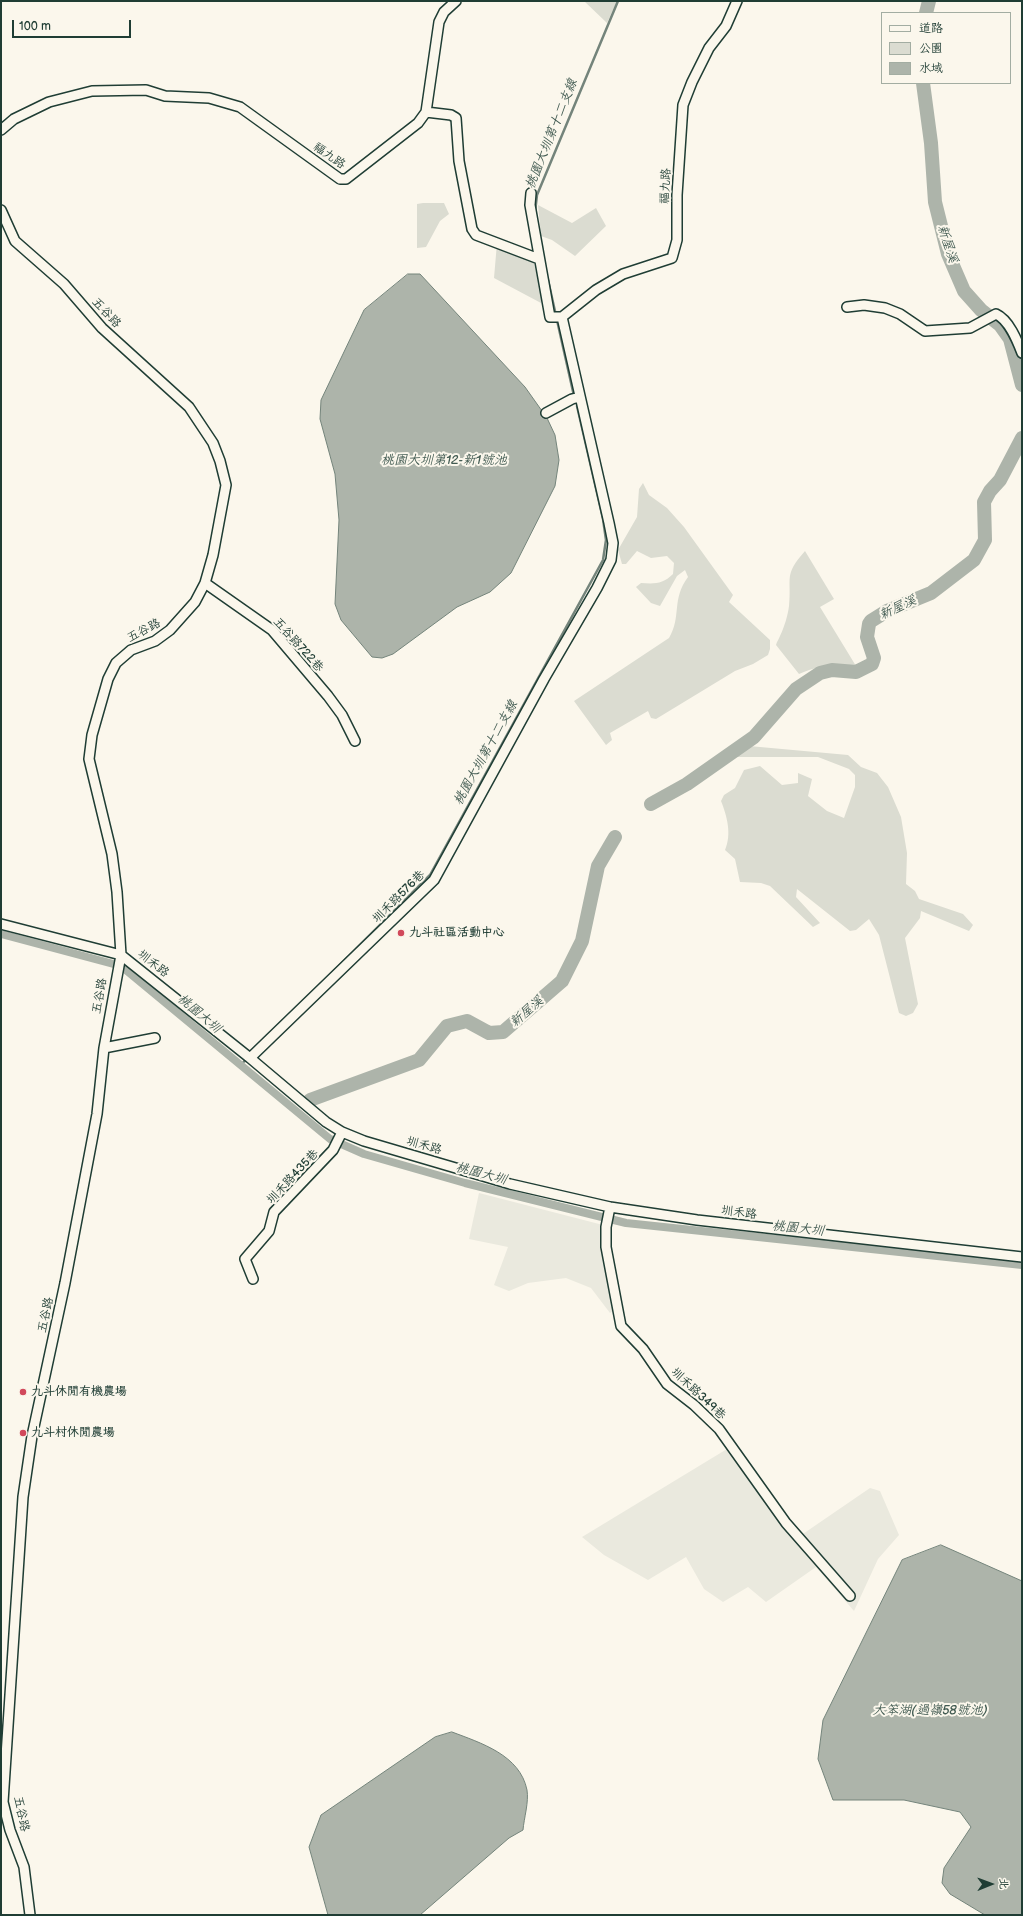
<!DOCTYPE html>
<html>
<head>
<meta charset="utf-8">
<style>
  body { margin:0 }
  #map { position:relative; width:1023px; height:1916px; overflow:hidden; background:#fbf7ec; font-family:"Balsamiq Sans","LXGW WenKai TC",sans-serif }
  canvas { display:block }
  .frame { position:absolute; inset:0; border:2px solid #1f3d34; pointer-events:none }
  .legend { position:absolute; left:881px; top:12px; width:130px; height:72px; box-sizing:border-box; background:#fbf7ec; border:1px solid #a3ada2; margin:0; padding:5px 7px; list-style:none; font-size:12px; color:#1f3d34 }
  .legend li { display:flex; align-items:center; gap:8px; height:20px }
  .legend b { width:20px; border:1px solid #a3ada2 }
  .north { position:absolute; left:971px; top:1864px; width:40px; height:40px; -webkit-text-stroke:3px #fbf7ec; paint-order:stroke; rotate:89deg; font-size:11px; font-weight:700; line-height:16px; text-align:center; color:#1f3d34 }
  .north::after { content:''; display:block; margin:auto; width:14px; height:18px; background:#1f3d34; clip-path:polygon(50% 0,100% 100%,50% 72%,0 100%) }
  .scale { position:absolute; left:12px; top:20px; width:119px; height:18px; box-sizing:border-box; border:2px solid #1f3d34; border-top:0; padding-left:5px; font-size:12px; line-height:14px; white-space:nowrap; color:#1f3d34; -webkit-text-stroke:3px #fbf7ec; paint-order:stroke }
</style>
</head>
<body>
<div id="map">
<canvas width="1023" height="1916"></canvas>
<div class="frame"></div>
<ul class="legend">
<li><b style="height:5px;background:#fbf7ec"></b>道路</li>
<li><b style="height:11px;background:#dbdcd1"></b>公園</li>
<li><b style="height:11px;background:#adb4aa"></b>水域</li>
</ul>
<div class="north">北</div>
<div class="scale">100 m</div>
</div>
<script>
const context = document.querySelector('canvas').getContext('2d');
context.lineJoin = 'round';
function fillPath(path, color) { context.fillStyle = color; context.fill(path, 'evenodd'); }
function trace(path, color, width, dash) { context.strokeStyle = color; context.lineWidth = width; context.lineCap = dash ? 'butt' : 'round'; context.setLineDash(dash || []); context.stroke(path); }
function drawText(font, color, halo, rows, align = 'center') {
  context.font = font + ' "Balsamiq Sans","LXGW WenKai TC",sans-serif'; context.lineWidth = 4; context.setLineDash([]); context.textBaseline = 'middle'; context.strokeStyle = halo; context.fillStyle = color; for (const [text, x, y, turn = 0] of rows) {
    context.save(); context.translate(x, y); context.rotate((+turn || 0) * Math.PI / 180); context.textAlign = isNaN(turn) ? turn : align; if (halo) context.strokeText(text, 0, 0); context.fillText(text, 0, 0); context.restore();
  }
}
const built = new Path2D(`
  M 479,1193 L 603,1225 L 604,1260 L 613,1311 L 610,1313 L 591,1288 L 566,1278 L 528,1283 L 509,1291 L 494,1285 L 508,1247 L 469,1239 Z
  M 727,1449 L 797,1538 L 870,1488 L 880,1491 L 899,1535 L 878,1559 L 854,1611 L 816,1567 L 766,1602 L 748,1587 L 723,1602 L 704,1589 L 686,1557 L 648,1580 L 604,1555 L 582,1537 Z`);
const green = new Path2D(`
  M 584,1 L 617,1 L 607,23 Z
  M 423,203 L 444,203 L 449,214 L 440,221 L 426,247 L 417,248 L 417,204 Z
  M 538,205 L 572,223 L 596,208 L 606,226 L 575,256 L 552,240 L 541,236 Z
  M 497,243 L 532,256 L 543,299 L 541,303 L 494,278 Z
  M 643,483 L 649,495 L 667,508 L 684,527 L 733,595 L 729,602 L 770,640 L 770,649 L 768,655 L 753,664 L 735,671 L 656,719 L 651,718 L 648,711 L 610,733 L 612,740 L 606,745 L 574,701 L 669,638 C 682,616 671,600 688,577 L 685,570 L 677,576 L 660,606 L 651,603 L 636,587 L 641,583 C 655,584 663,584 673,574 L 674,563 L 667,556 L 651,558 L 637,551 L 626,564 L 622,564 L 618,550 L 637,517 L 639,489 Z
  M 805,551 L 834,599 L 820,607 L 856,666 C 835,665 819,665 799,674 L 776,645 C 777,641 779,639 780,636 C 784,628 788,615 789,606 C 792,577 783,576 805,551 Z
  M 749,746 L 848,755 L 861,767 L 877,773 L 888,787 L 901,817 L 907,853 L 906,884 L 915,891 L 919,899 L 963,914 L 973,925 L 969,931 L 921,911 L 920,918 L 905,938 L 918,1004 L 913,1013 L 906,1016 L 899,1013 L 879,935 L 869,919 L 856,930 L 850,931 L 797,889 L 796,897 L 820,923 L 813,927 L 770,886 L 761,883 L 740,882 L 735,859 L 725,850 C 732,834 727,816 721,801 L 724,795 L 735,788 L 744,770 L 760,766 L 782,785 L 798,783 L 798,773 L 812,779 L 808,796 L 827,811 L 844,818 L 855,787 L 855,775 L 849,769 L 818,757 L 737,757 Z`);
const water = new Path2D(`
  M 408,274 L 420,274 L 525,387 L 547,418 L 555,435 L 559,460 L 555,486 L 511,573 L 490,592 L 457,607 L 393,654 L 382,658 L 372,657 L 341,620 L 335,604 L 339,520 L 335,474 L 320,419 L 321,400 L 364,310 Z
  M 941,1545 L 1022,1581 L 1022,1915 L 985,1915 L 950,1894 L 942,1883 L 944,1868 L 971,1827 L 960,1812 L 904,1800 L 833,1800 L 818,1759 L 823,1720 L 902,1560 Z
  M 452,1732 C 481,1743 520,1755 527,1790 C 529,1802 524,1818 523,1830 L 509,1838 L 420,1915 L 328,1915 L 309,1847 L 321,1815 L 435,1737 Z`);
const stream = new Path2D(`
  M 535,212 L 537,195 L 618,1
  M 548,280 L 574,396
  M 333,972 L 430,875 L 603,560 L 606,540 L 603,519 L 577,406
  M 241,1065 L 247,1058`);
const canal = new Path2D(`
  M 1,934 L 121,966 L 330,1139 L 364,1154 L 465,1183 L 626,1223 L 1022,1265`);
const river = new Path2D(`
  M 926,13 L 929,1
  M 923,83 L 931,143 L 935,202 L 948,254 L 964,291 L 981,310 L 1000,325 L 1010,339 L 1022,385
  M 651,804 L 687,784 L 754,737 L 796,689 L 820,673 L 832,670 L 856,672 L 872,664 L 874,658 L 867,637 L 869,624 L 871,621 L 887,611 L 931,593 L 974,560 L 985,540 L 984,502 L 990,491 L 1000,480 L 1022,438
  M 310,1100 L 419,1060 L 447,1026 L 467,1021 L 489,1033 L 503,1032 L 562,981 L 582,941 L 598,866 L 615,837`);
const street = new Path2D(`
  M 426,112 L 451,115 L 456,118 L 459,161 L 472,229 L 476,235 L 539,259
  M 1,130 L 14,119 L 49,102 L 92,91 L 146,90 L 165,96 L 209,98 L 240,107 L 340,179 L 346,179 L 418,123 L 426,112 L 439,22 L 444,12 L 456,1
  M 531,193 L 530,205 L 550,317 L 562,317
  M 1,210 L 15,241 L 64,284 L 102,328 L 189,407 L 213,443 L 220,461 L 226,485 L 213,555 L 205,583 L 195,602 L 170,630 L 155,641 L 131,650 L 116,663 L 108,679 L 92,735 L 89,759 L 112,854 L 117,892 L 121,955 L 104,1048 L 97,1114 L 65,1283 L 32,1436 L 23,1497 L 3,1802 L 10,1830 L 24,1867 L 30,1915
  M 847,307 L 864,305 L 885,308 L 900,314 L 925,331 L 970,328 L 996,314 C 1009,320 1017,340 1022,353
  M 562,317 L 596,290 L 623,274 L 672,258 L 677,240 L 677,195 L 683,105 L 692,82 L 709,48 L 726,26 L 737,1
  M 546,413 L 572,399 L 580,397
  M 205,583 L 272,630 L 328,696 L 342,715 L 355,741
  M 1,924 L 121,955 L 250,1058 L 326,1122 L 342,1132 L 364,1141 L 510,1184 L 610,1207 L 697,1220 L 1022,1257
  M 104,1048 L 155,1038
  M 250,1058 L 434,880 L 544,679 L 597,588 L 611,560 L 613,543 L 609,523 L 562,317
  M 610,1207 L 606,1227 L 606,1247 L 621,1326 L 643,1349 L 667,1384 L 694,1405 L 719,1429 L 786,1523 L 850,1596
  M 253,1279 L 245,1259 L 269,1231 L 274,1212 L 333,1150 L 342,1132`);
const markers = [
  [401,933,4,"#d1495b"],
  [23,1392,4,"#d1495b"],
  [23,1433,4,"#d1495b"]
];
const streetNames = [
  ["福九路",329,156,35],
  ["福九路",666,186,-87],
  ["五谷路",106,313,47],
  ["五谷路",144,631,-28],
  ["五谷路722巷",298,645,48],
  ["圳禾路576巷",399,897,-45],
  ["圳禾路",153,964,38],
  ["五谷路",100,996,-80],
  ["圳禾路",424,1146,16],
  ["圳禾路435巷",293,1177,-47],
  ["圳禾路",739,1213,7],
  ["五谷路",46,1315,-78],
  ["圳禾路349巷",698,1394,43],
  ["五谷路",21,1814,78]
];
const poiNames = [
  ["九斗社區活動中心",409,933],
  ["九斗休閒有機農場",31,1392],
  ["九斗村休閒農場",31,1433]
];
const waterNames = [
  ["桃園大圳第十二支線",552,134,-68],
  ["新屋溪",947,244,72],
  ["桃園大圳第12-新1號池",444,461],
  ["新屋溪",898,608,-25],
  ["桃園大圳第十二支線",486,753,-61],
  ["新屋溪",527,1012,-41],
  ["桃園大圳",199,1014,40],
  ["桃園大圳",481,1174,15],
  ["桃園大圳",798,1229,6],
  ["大笨湖(過嶺58號池)",930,1711]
];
fillPath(built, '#eae9de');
fillPath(green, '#dbdcd1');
fillPath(water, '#adb4aa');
trace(water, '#74847b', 1);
trace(stream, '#74847b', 2.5);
trace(canal, '#adb4aa', 8);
trace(river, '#adb4aa', 14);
trace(street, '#1f3d34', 12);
trace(street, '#fbf7ec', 9);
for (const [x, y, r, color] of markers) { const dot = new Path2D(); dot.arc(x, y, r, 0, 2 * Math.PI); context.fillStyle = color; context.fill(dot); trace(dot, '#fbf7ec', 1.5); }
drawText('12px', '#1f3d34', '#fbf7ec', streetNames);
drawText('bold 12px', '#1f3d34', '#fbf7ec', poiNames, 'left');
drawText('italic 13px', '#425b52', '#fbf7ec', waterNames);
</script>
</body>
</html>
